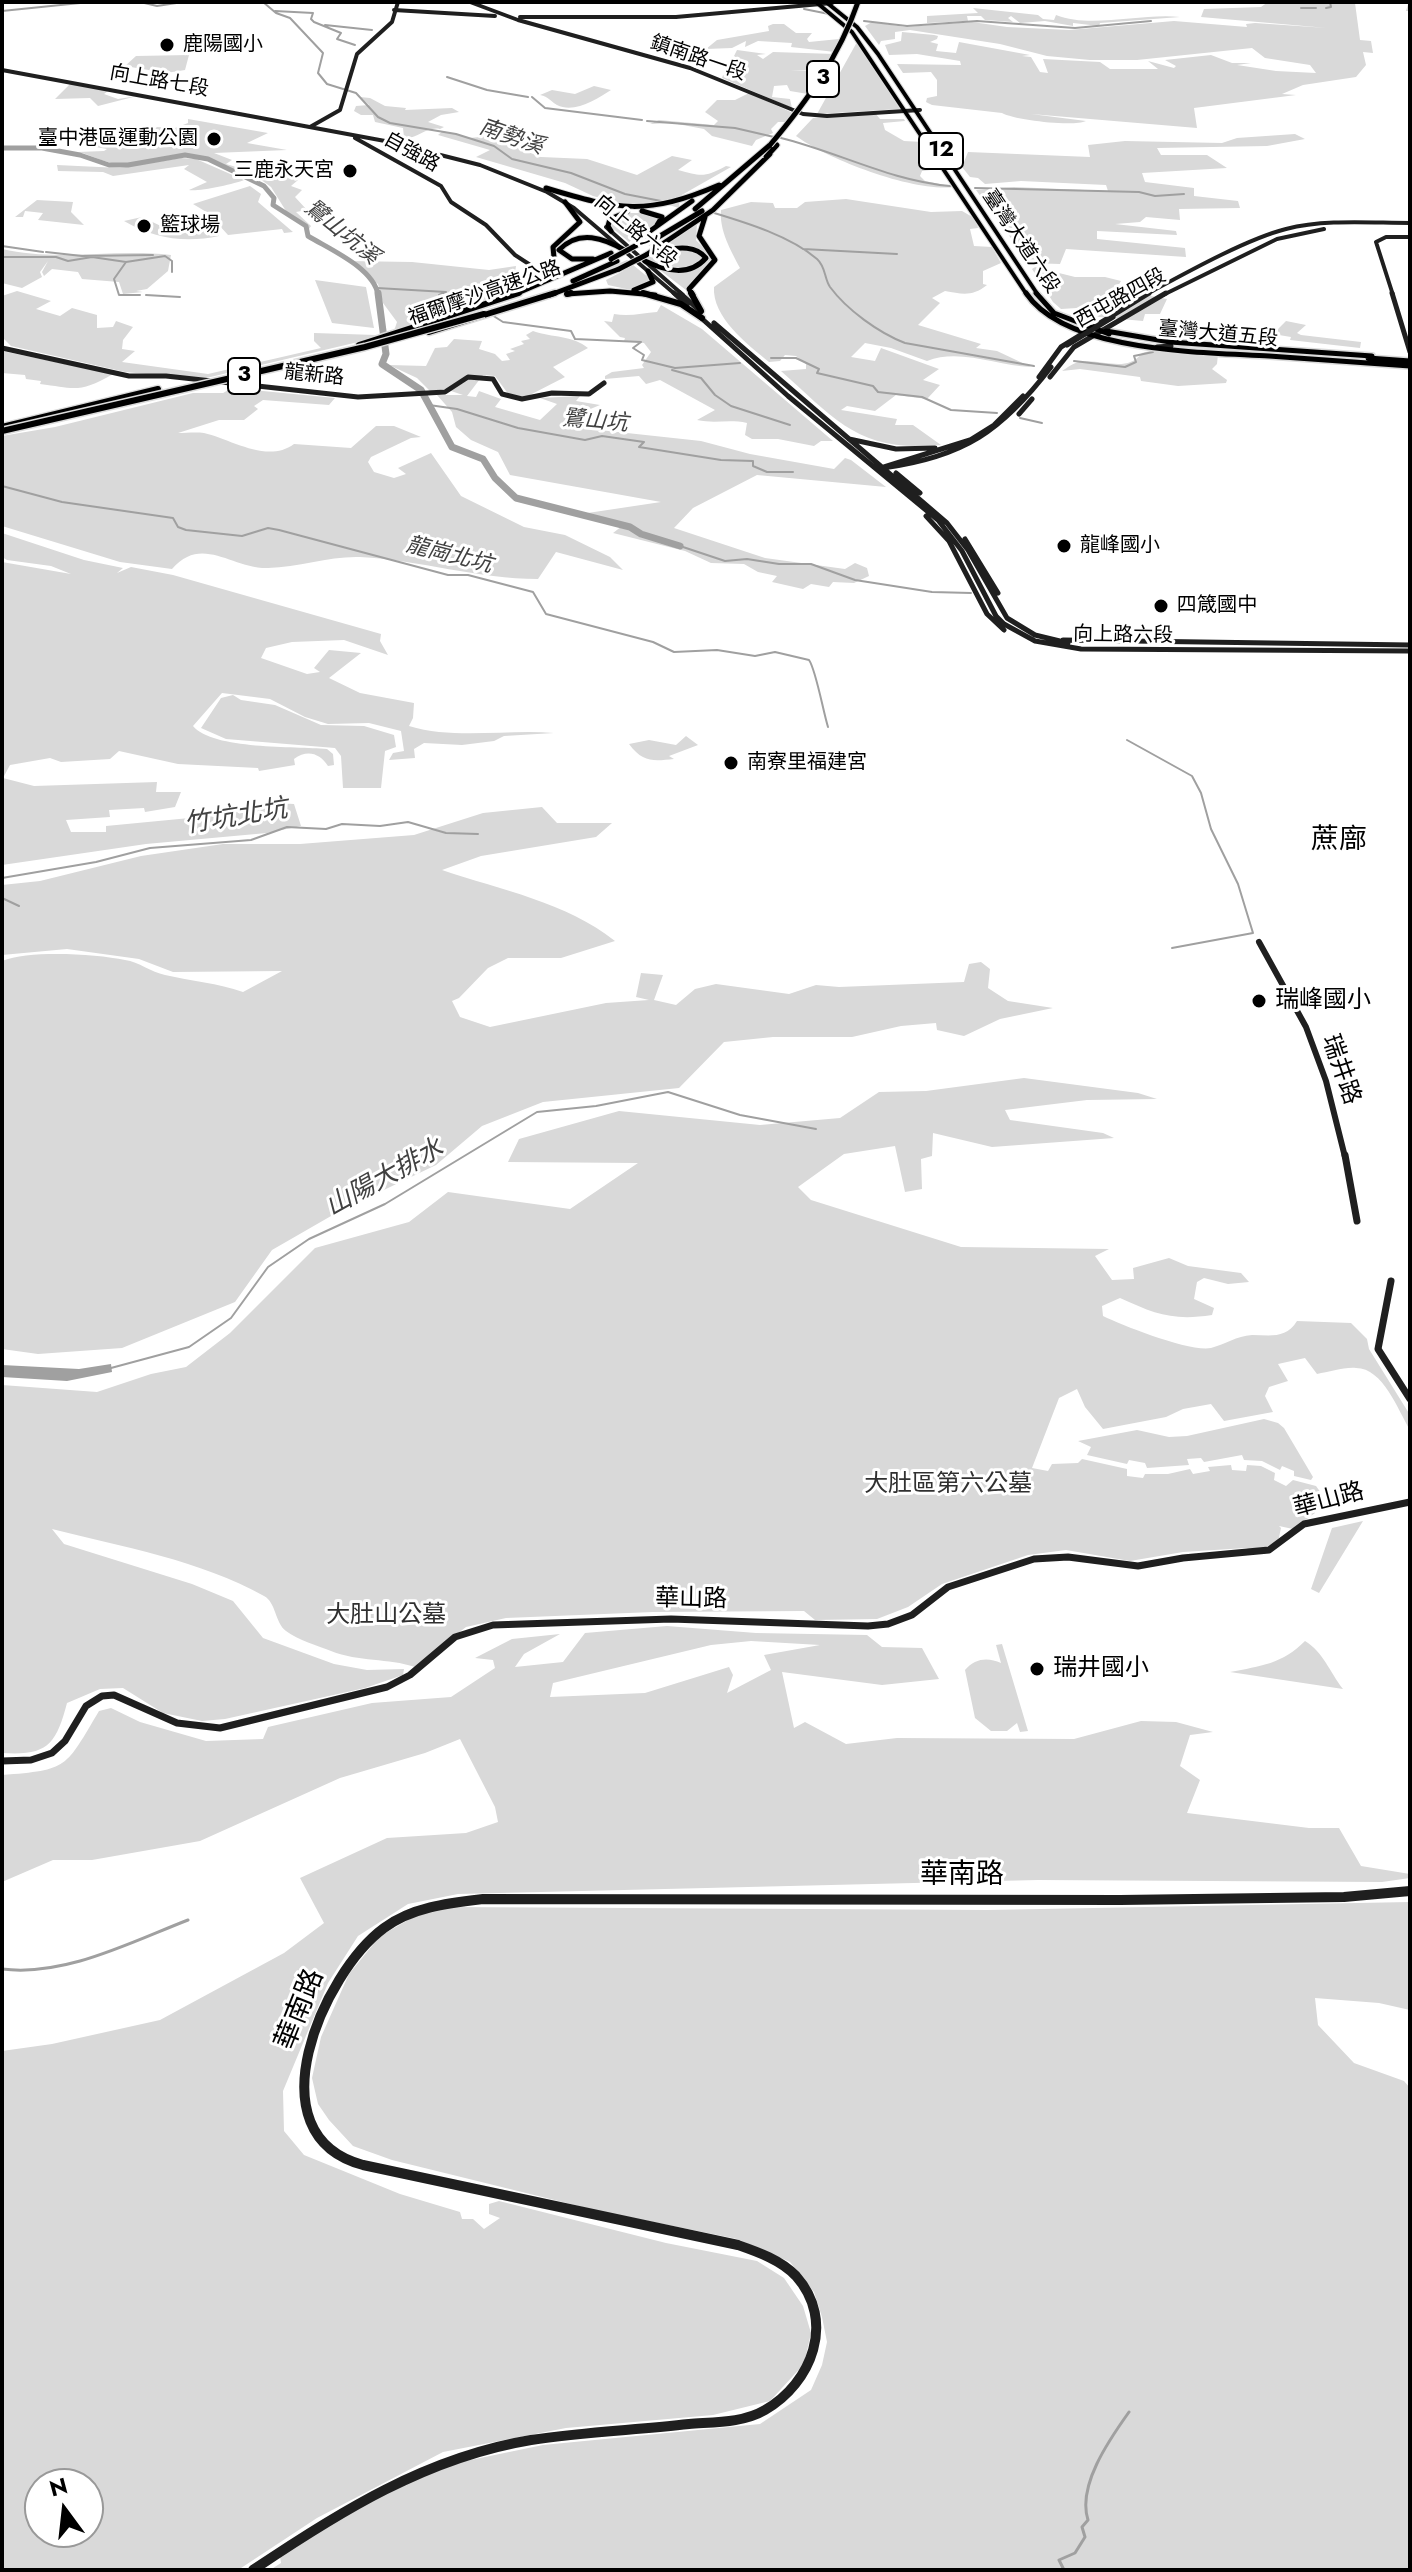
<!DOCTYPE html>
<html>
<head>
<meta charset="utf-8">
<style>
  body { margin:0 }
  #map { position:relative; width:1412px; height:2572px; overflow:hidden; background:#fff; font-family:Jost,sans-serif }
  canvas { display:block }
  .frame { position:absolute; inset:0; border:4px solid #000; pointer-events:none }
  .north { position:absolute; left:24px; top:2468px; width:80px; height:80px; box-sizing:border-box; background:#fff; border:2px solid #999; border-radius:50%; rotate:345deg; font-size:22px; font-weight:700; line-height:32px; text-align:center; color:#000 }
  .north::after { content:''; display:block; margin:auto; width:28px; height:36px; background:#000; clip-path:polygon(50% 0,100% 100%,50% 72%,0 100%) }
</style>
</head>
<body>
<div id="map">
<canvas width="1412" height="2572"></canvas>
<div class="frame"></div>
<div class="north">N</div>
</div>
<script>
const context = document.querySelector('canvas').getContext('2d');
context.lineJoin = 'round';
function fillPath(path, color) { context.fillStyle = color; context.fill(path, 'evenodd'); }
function trace(path, color, width, dash) { context.strokeStyle = color; context.lineWidth = width; context.lineCap = dash ? 'butt' : 'round'; context.setLineDash(dash || []); context.stroke(path); }
function drawText(font, color, halo, rows, align = 'center') {
  context.font = font + ' Jost,"Noto Sans TC",sans-serif'; context.lineWidth = 6; context.setLineDash([]); context.textBaseline = 'middle'; context.strokeStyle = halo; context.fillStyle = color; for (const [text, x, y, turn = 0] of rows) {
    context.save(); context.translate(x, y); context.rotate((+turn || 0) * Math.PI / 180); context.textAlign = isNaN(turn) ? turn : align; if (halo) context.strokeText(text, 0, 0); context.fillText(text, 0, 0); context.restore();
  }
}
const green = new Path2D(`
  M 1268,2 L 1410,2 L 1410,11 L 1406,11 L 1408,4 L 1355,3 L 1360,40 L 1371,41 L 1373,53 L 1363,52 L 1366,65 L 1356,77 L 1303,85 L 1282,94 L 1296,95 L 1194,108 L 1197,128 L 1031,114 L 1086,121 C 1073,127 1014,120 1002,113 L 932,105 L 926,102 L 927,98 L 937,96 L 937,80 L 931,72 L 903,73 L 897,64 L 961,65 L 960,61 L 917,54 L 889,55 L 885,45 L 901,41 L 902,32 L 934,35 L 938,36 L 937,39 L 930,42 L 938,44 L 936,51 L 956,53 L 959,42 L 1030,55 L 1022,56 L 1031,57 L 1040,72 L 1048,73 L 1043,59 L 1100,62 L 1110,69 L 1158,69 L 1148,61 L 1174,68 L 1176,66 L 1165,60 L 1211,55 L 1232,63 L 1251,63 L 1237,65 L 1276,71 L 1316,73 L 1310,65 L 1265,58 L 1252,48 L 1137,60 L 1090,60 L 1047,56 L 1000,44 L 910,30 L 895,32 L 895,39 L 881,41 L 879,45 L 865,26 L 872,22 L 905,27 L 972,22 L 1007,27 L 1069,30 L 1174,21 L 1247,27 L 1246,24 L 1255,23 L 1327,28 L 1201,17 L 1204,9 L 1261,7 Z
  M 973,8 L 1038,15 L 1043,19 L 1054,20 L 1056,15 C 1091,29 1141,13 1180,17 L 1100,23 L 1099,26 L 1073,23 L 1073,26 L 1045,21 L 1020,23 L 1011,16 L 1008,18 L 1013,22 L 985,20 L 981,16 L 967,16 L 968,21 L 927,23 L 927,16 L 978,13 Z
  M 773,24 L 784,24 L 796,33 L 812,33 L 807,39 L 809,42 L 839,39 L 835,52 L 791,47 L 792,43 L 758,41 L 745,47 L 746,41 L 732,48 L 706,49 L 717,40 L 769,31 L 768,26 Z
  M 857,42 L 900,109 L 817,114 Z
  M 737,50 L 766,54 L 757,55 L 763,59 L 773,52 L 835,54 L 824,70 L 790,70 L 818,71 L 820,76 L 808,94 L 790,91 L 787,85 L 774,86 L 772,97 L 790,99 L 792,108 L 722,78 L 723,75 L 747,71 L 712,63 L 732,63 L 739,59 L 734,56 Z
  M 189,55 L 185,70 L 166,73 L 125,66 L 136,56 Z
  M 70,84 L 108,91 L 104,94 L 118,99 L 137,96 L 98,106 L 90,98 L 55,99 Z
  M 594,86 L 611,90 C 597,99 574,114 557,105 C 550,101 549,97 540,95 L 552,90 L 575,94 Z
  M 749,93 L 793,113 L 785,122 L 778,122 L 771,129 L 773,133 L 756,140 L 752,146 L 712,136 L 704,129 L 672,123 L 650,124 L 659,120 L 714,125 L 718,121 L 705,112 L 717,100 L 735,100 Z
  M 360,97 L 370,98 L 385,106 L 406,108 L 405,110 L 452,108 L 459,112 L 441,115 L 428,122 L 444,127 L 440,129 C 426,126 417,140 404,138 L 403,128 L 375,122 L 373,115 L 361,115 L 354,111 L 356,106 L 369,105 Z
  M 875,113 L 880,119 L 904,119 L 905,121 L 883,123 L 885,130 L 904,141 L 923,142 L 940,169 L 922,171 L 920,176 L 925,181 L 954,187 C 913,192 829,160 796,136 L 813,118 Z
  M 188,119 L 268,133 L 247,143 L 287,150 L 214,153 L 232,160 L 226,164 L 256,173 L 251,176 C 229,170 210,155 187,154 C 167,153 146,163 125,164 C 107,165 95,156 78,152 L 104,151 L 107,149 L 90,146 L 86,139 L 129,142 L 128,148 L 157,127 L 175,128 L 188,123 Z
  M 443,131 L 469,138 L 480,137 L 482,132 L 539,147 L 528,152 L 541,157 L 587,159 L 637,175 L 672,156 L 692,160 L 678,170 C 701,176 704,178 726,166 L 731,167 L 680,196 L 679,208 L 659,202 L 624,204 L 593,196 L 565,183 L 476,157 L 490,150 L 438,135 Z
  M 1295,134 L 1305,139 L 1267,146 L 1157,148 L 1161,155 L 1207,155 L 1227,168 L 1142,173 L 1145,182 L 1194,188 L 1194,196 L 1238,201 L 1240,208 L 1179,209 L 1180,220 L 1146,217 L 1140,222 L 1115,224 L 1176,231 L 1177,235 L 1097,231 L 1097,239 L 1185,248 L 1186,257 L 1066,249 L 1060,264 L 1029,263 L 976,190 L 1014,187 L 1108,191 L 1106,185 L 1021,181 L 985,184 L 978,178 L 970,177 L 962,167 L 968,152 L 1090,157 L 1088,145 L 1125,141 L 1222,143 L 1237,138 Z
  M 181,158 L 196,159 L 244,180 C 235,184 197,192 189,190 L 207,182 L 184,169 L 189,165 L 113,176 L 103,172 L 58,171 L 57,165 L 120,168 Z
  M 278,171 L 298,180 L 291,186 L 302,190 L 295,197 L 307,210 L 296,212 L 311,226 L 309,229 L 286,211 L 271,187 L 260,179 Z
  M 250,186 L 261,194 L 258,202 L 293,232 L 284,233 L 282,229 L 228,235 L 208,213 L 193,204 Z
  M 846,199 L 931,212 L 962,211 L 976,219 L 978,228 L 970,229 L 974,246 L 992,247 L 1001,263 L 983,271 L 983,284 L 987,285 C 972,297 962,294 945,291 L 932,298 L 940,303 L 918,325 L 981,344 L 976,348 L 997,351 L 1031,367 C 997,366 960,348 927,361 L 891,348 L 865,343 L 851,357 L 875,361 L 881,348 L 939,369 L 923,380 L 940,385 L 927,399 L 896,395 L 875,411 L 847,406 L 841,410 L 897,419 L 895,425 L 913,425 L 941,445 C 860,453 837,421 781,371 L 806,369 L 806,364 L 796,356 L 785,355 L 780,361 L 769,362 C 747,344 712,317 714,287 L 740,268 C 731,251 719,230 721,210 L 751,202 L 773,203 L 775,208 L 797,208 L 805,202 Z
  M 37,200 L 73,202 L 71,212 L 84,225 L 38,220 L 43,213 L 25,211 L 23,217 L 15,217 Z
  M 629,213 L 643,213 L 658,218 L 658,222 L 629,242 L 610,226 L 613,220 Z
  M 142,217 L 165,228 L 205,220 L 219,236 C 186,243 154,239 124,221 Z
  M 697,224 L 696,240 L 713,258 L 711,264 L 686,290 L 644,258 L 678,248 L 698,252 L 703,258 L 692,270 L 708,261 L 704,251 L 687,246 L 664,247 Z
  M 2,249 C 57,262 115,248 171,255 L 168,271 L 147,289 L 136,291 L 143,292 L 123,294 L 119,282 L 82,279 L 78,272 L 52,269 L 44,276 L 42,272 L 48,261 L 40,272 L 42,277 L 22,288 L 2,283 Z
  M 627,260 L 649,278 L 648,284 L 631,290 L 608,285 L 606,280 L 623,271 L 615,267 L 528,302 Z
  M 348,261 L 412,262 L 489,270 L 516,266 L 515,273 L 529,276 L 476,304 L 393,334 L 397,322 L 383,303 L 378,284 Z
  M 1035,267 L 1075,277 L 1105,277 L 1121,281 L 1103,311 L 1122,312 L 1142,283 L 1161,279 L 1175,281 L 1154,287 L 1151,296 L 1167,299 L 1160,314 L 1145,314 L 1143,321 L 1099,317 L 1077,308 L 1061,309 L 1053,302 L 1032,269 Z
  M 315,280 L 366,287 L 374,328 L 332,323 Z
  M 17,291 L 51,301 L 36,309 L 60,316 L 72,308 L 97,315 L 97,328 L 113,327 L 116,321 L 133,327 L 123,340 L 122,349 L 135,351 L 122,362 L 208,374 L 321,348 L 314,341 L 314,333 L 376,335 L 375,338 L 202,379 L 125,372 L 11,346 L 2,337 L 2,296 Z
  M 661,305 L 702,329 L 833,441 L 821,441 L 814,446 L 778,439 L 752,439 L 745,435 L 747,423 C 729,419 715,424 697,420 L 715,410 L 660,380 L 646,384 L 639,376 L 605,379 L 605,376 L 612,372 L 644,368 L 642,365 L 651,352 L 644,343 L 624,341 L 625,338 L 620,337 L 604,321 L 612,322 L 614,314 C 629,317 643,313 657,312 Z
  M 1286,321 L 1306,325 L 1297,333 L 1301,335 L 1361,342 L 1360,348 L 1290,340 L 1291,337 L 1273,334 Z
  M 533,331 C 553,338 572,335 588,348 L 553,367 L 565,377 L 526,397 L 509,395 L 495,376 L 483,375 L 467,396 L 476,397 L 479,391 L 501,399 L 495,407 L 540,420 L 557,404 L 540,398 L 580,396 L 576,401 L 600,405 L 588,410 L 601,413 L 590,429 L 701,441 L 750,454 L 834,469 L 845,458 L 851,460 L 886,487 L 757,475 L 693,508 L 674,528 L 765,558 L 845,569 L 855,563 L 867,568 L 869,576 L 854,583 L 833,582 L 829,587 L 811,584 L 803,589 L 772,582 L 777,576 L 758,572 L 744,564 L 711,563 L 685,551 L 613,533 L 626,523 L 581,514 L 661,502 L 510,475 L 498,452 L 471,440 L 456,427 L 452,412 L 437,395 L 463,395 L 445,389 L 430,391 L 417,378 L 389,365 L 426,366 L 435,348 L 447,347 L 454,339 L 482,341 L 479,349 L 495,354 L 502,361 L 510,360 L 506,354 L 515,351 L 510,349 L 524,344 L 521,341 L 530,339 L 526,335 Z
  M 1158,349 L 1218,354 L 1217,364 L 1212,369 L 1227,380 L 1226,383 L 1178,386 L 1141,381 L 1140,377 L 1080,369 L 1062,371 C 1067,368 1073,363 1079,362 C 1102,358 1126,374 1142,353 Z
  M 2,351 L 113,374 C 79,394 74,388 40,384 L 41,381 L 26,379 L 25,375 L 2,373 Z
  M 232,388 L 335,398 L 329,405 L 263,400 L 254,406 L 258,409 L 244,420 L 219,420 L 178,433 C 186,433 196,432 204,433 C 231,439 267,464 294,444 L 351,448 L 376,426 L 394,426 L 421,437 L 411,438 L 371,457 L 368,462 L 374,472 L 394,478 L 406,474 L 398,468 L 431,453 L 461,496 L 524,527 L 565,535 L 610,557 L 623,570 L 556,552 L 538,579 C 478,579 420,560 360,557 C 330,556 299,567 268,568 C 232,569 202,534 172,569 L 120,562 L 2,526 L 2,436 L 55,427 L 193,393 L 223,393 Z
  M 2,533 L 84,560 L 123,568 L 117,573 L 131,567 L 173,575 L 381,634 L 380,641 L 388,655 L 344,640 L 292,642 L 266,648 L 261,658 L 307,674 L 320,672 L 314,668 L 329,650 L 361,653 L 329,678 L 360,693 L 414,703 L 413,718 L 409,726 C 455,740 507,729 554,733 L 504,736 L 494,741 L 462,745 L 424,743 L 414,749 L 415,758 L 389,760 L 393,753 L 404,751 L 401,731 L 369,723 L 328,724 L 305,717 L 270,699 L 222,693 L 193,726 C 213,750 295,746 327,749 L 333,754 L 334,765 L 328,766 C 320,753 307,749 294,759 L 295,765 L 259,771 L 258,768 L 178,764 L 119,751 L 110,759 L 61,762 L 50,758 L 10,765 L 3,778 L 34,786 L 157,782 L 156,792 L 181,792 L 175,807 L 145,812 L 144,808 L 109,810 L 110,817 L 66,820 L 71,832 L 106,832 L 106,826 L 221,815 L 277,803 L 294,804 L 301,826 L 267,833 L 146,844 L 2,865 L 2,562 L 71,574 L 51,566 L 7,560 L 2,557 Z
  M 233,695 L 241,700 L 275,705 L 321,725 L 364,726 L 394,735 L 396,747 L 385,751 L 381,788 L 343,788 L 341,756 L 335,748 L 226,739 L 201,728 L 221,698 Z
  M 686,736 L 698,745 L 669,756 L 674,759 C 654,761 643,763 629,744 L 649,740 L 676,745 Z
  M 542,807 L 557,823 L 612,823 L 596,837 L 481,856 L 442,870 C 501,890 566,902 615,941 L 561,958 L 508,958 L 488,968 L 459,998 L 452,1001 L 460,1017 L 490,1027 L 606,1003 L 649,1000 L 636,997 L 641,973 L 663,975 L 654,1000 L 676,1005 L 695,989 L 716,984 L 789,994 L 816,985 L 839,987 L 964,982 L 969,964 L 981,962 L 990,969 L 988,988 L 1008,1001 L 1053,1008 L 1000,1019 L 964,1036 L 937,1030 L 936,1023 L 901,1026 L 852,1037 L 773,1037 L 724,1042 L 679,1088 L 543,1102 L 482,1126 L 436,1165 L 338,1212 L 272,1250 L 235,1302 L 122,1348 L 38,1354 L 2,1349 L 2,961 C 30,950 95,954 125,960 C 139,962 151,972 165,975 C 191,981 218,983 243,992 L 282,971 L 173,972 L 139,959 L 67,949 L 2,955 L 2,885 L 40,881 L 141,856 L 223,844 L 300,844 L 414,835 L 483,813 Z
  M 1024,1078 L 1138,1093 L 1157,1099 L 1087,1100 L 1005,1110 L 1010,1120 L 1103,1133 L 1114,1138 L 992,1147 L 933,1133 L 932,1156 L 921,1159 L 922,1189 L 905,1192 L 895,1146 L 844,1154 L 798,1187 L 811,1200 L 961,1247 L 1109,1249 L 1095,1256 L 1112,1280 L 1134,1279 L 1133,1268 L 1169,1258 L 1188,1266 L 1241,1273 L 1249,1282 L 1228,1284 L 1204,1278 L 1197,1282 L 1194,1299 L 1214,1308 L 1212,1315 C 1173,1321 1155,1314 1120,1298 L 1102,1306 L 1103,1316 C 1124,1326 1189,1352 1211,1348 C 1226,1344 1236,1336 1252,1335 C 1271,1335 1286,1339 1297,1321 L 1351,1323 L 1367,1339 L 1369,1349 L 1410,1415 L 1410,1430 C 1398,1410 1383,1368 1356,1368 C 1344,1367 1329,1372 1317,1374 L 1305,1358 L 1278,1364 L 1288,1381 L 1269,1387 L 1265,1396 L 1273,1412 L 1224,1421 L 1211,1404 L 1183,1409 L 1166,1417 L 1103,1429 L 1085,1407 L 1077,1389 L 1059,1398 L 1032,1468 L 1048,1471 L 1052,1464 L 1078,1463 L 1082,1459 L 1127,1469 L 1127,1476 L 1143,1478 L 1145,1474 L 1168,1474 L 1190,1469 L 1193,1474 L 1210,1471 L 1208,1467 L 1231,1465 L 1232,1470 L 1246,1471 L 1247,1465 L 1261,1466 L 1275,1473 L 1274,1480 L 1286,1486 L 1293,1480 L 1316,1486 L 1321,1493 L 1312,1502 L 1315,1513 L 1293,1529 L 1279,1526 L 1281,1528 L 1278,1542 L 1255,1551 L 1246,1548 L 1183,1552 L 1130,1561 L 1066,1550 L 1028,1555 L 942,1584 L 908,1607 L 877,1619 L 815,1620 L 804,1611 L 653,1612 L 506,1618 L 466,1627 L 415,1667 C 388,1658 359,1662 331,1651 C 318,1646 298,1640 286,1631 C 275,1623 276,1602 264,1596 C 200,1560 122,1547 52,1529 L 64,1544 L 192,1584 L 233,1601 L 263,1638 L 334,1664 L 367,1670 L 404,1669 L 403,1675 L 365,1688 L 225,1719 L 202,1721 L 163,1713 L 123,1688 L 100,1689 L 67,1703 C 56,1745 47,1756 2,1753 L 2,1385 L 97,1392 L 151,1374 L 186,1367 L 230,1333 L 315,1248 L 409,1222 L 448,1192 L 570,1209 L 638,1163 L 508,1162 L 519,1139 L 619,1111 L 760,1125 L 840,1118 L 879,1092 L 926,1091 Z
  M 1264,1419 L 1278,1423 L 1284,1428 L 1313,1477 L 1311,1480 L 1294,1476 L 1294,1471 L 1282,1466 L 1280,1470 L 1262,1461 L 1244,1460 L 1242,1455 L 1204,1462 L 1201,1458 L 1187,1459 L 1189,1465 L 1147,1468 L 1145,1463 L 1129,1460 L 1127,1464 L 1087,1455 L 1091,1447 L 1078,1441 L 1137,1430 L 1169,1437 L 1187,1436 Z
  M 1363,1521 L 1319,1593 L 1311,1589 L 1332,1528 Z
  M 667,1626 L 756,1633 L 867,1635 L 882,1647 L 922,1648 L 939,1679 L 882,1685 L 782,1672 L 794,1728 L 805,1722 L 846,1744 L 897,1738 L 1074,1739 L 1141,1721 L 1176,1722 L 1213,1732 L 1190,1735 L 1180,1766 L 1200,1780 L 1187,1813 L 1309,1828 L 1339,1828 L 1361,1866 L 1410,1874 L 1410,1878 L 1382,1882 L 1038,1880 L 458,1894 L 408,1904 L 358,1936 L 328,1983 L 283,2091 L 284,2131 L 304,2155 L 400,2194 L 460,2212 L 462,2219 L 473,2219 L 484,2229 L 500,2218 L 489,2214 L 489,2204 L 499,2201 L 666,2243 L 757,2261 L 784,2278 L 803,2306 L 811,2333 L 804,2364 L 770,2401 L 713,2415 L 566,2428 L 443,2452 L 317,2518 L 238,2570 L 2,2570 L 2,2051 L 52,2044 L 160,2020 L 284,1953 L 324,1923 L 300,1878 L 387,1838 L 466,1833 L 498,1822 L 495,1807 L 460,1739 L 425,1753 L 340,1778 L 200,1841 L 92,1860 L 53,1860 L 2,1882 L 2,1775 C 69,1770 65,1768 99,1711 L 111,1708 L 140,1722 L 206,1741 L 263,1739 L 268,1727 L 372,1703 L 451,1697 L 495,1668 L 493,1660 L 475,1658 L 512,1639 L 560,1634 L 524,1654 L 515,1667 L 563,1662 L 585,1633 ZM 751,1641 L 820,1645 L 764,1655 L 771,1670 L 727,1693 L 733,1675 L 729,1667 L 645,1693 L 550,1697 L 553,1683 L 711,1645 ZM 40,2484 L 88,2484 L 88,2532 L 40,2532 Z
  M 1305,1641 C 1324,1653 1329,1671 1343,1689 L 1230,1672 C 1261,1666 1282,1664 1305,1641 Z
  M 1002,1644 L 1028,1731 L 1020,1732 L 1017,1723 L 1007,1731 L 991,1731 L 975,1718 L 965,1670 C 975,1658 988,1657 1001,1663 L 996,1645 Z
  M 1410,1902 L 1410,2010 L 1379,2003 L 1315,1998 L 1318,2025 L 1354,2063 L 1404,2081 L 1410,2088 L 1410,2570 L 270,2570 L 281,2563 L 280,2557 L 331,2523 L 411,2480 L 456,2463 L 543,2445 L 760,2424 L 811,2390 L 822,2365 L 827,2342 L 822,2317 L 814,2292 L 790,2262 L 737,2239 L 599,2211 L 392,2160 L 353,2146 L 329,2120 L 318,2104 L 312,2078 L 321,2037 L 349,1974 L 380,1936 L 417,1915 L 449,1907 L 988,1910 Z`);
const water = new Path2D(`
  M 111,1364 L 112,1372 L 67,1381 L 2,1377 L 2,1365 L 79,1369 Z`);
const streamFar1 = new Path2D(`
  M 140,2 L 157,6 L 183,2
  M 263,2 L 276,13 L 290,18 L 323,53 L 318,73 L 327,84 L 356,93 L 378,117 L 390,123 L 456,134 L 494,146 L 512,159 L 571,173 L 625,194 L 661,201
  M 1301,8 L 1316,8
  M 1326,8 L 1331,7 L 1330,2
  M 804,9 L 829,14
  M 2,11 L 90,2
  M 275,11 L 313,13 L 311,19 L 314,22 L 341,33 L 337,39 L 355,45
  M 864,21 L 907,26 L 977,21 L 1075,28 L 1151,21
  M 325,25 L 372,30
  M 447,77 L 487,90 L 528,97
  M 532,97 L 545,108 L 642,120
  M 647,121 L 735,128 L 774,137
  M 781,138 C 838,152 891,181 950,186
  M 975,188 L 1139,192 L 1155,196 L 1184,194
  M 714,213 C 747,223 790,236 817,259 C 826,267 824,278 830,287 C 847,310 879,333 905,343 L 1034,366
  M 2,246 L 43,252
  M 803,249 L 897,254
  M 46,252 L 82,256 L 153,255
  M 2,257 L 56,257 L 68,261 L 92,257 L 126,262 L 165,256 L 172,261 L 172,272
  M 126,262 L 114,279 L 119,295 L 140,295
  M 377,288 L 446,292 L 439,295 L 447,297 L 447,301 L 471,307
  M 146,295 L 180,297
  M 492,315 L 503,322 L 571,331 L 575,339 L 641,342 L 633,348 L 644,355 L 642,360 L 675,368 L 740,363
  M 771,358 L 796,358 L 819,369 L 817,373 L 873,386 L 878,392 L 922,397 L 951,410 L 997,413
  M 1074,361 L 1125,367 L 1136,362 L 1134,356 L 1153,352
  M 672,370 L 701,378 L 715,395 L 731,406 L 790,425
  M 429,405 L 457,409 L 518,428 L 585,440 L 602,436 L 644,442 L 639,447 L 721,460 L 753,461 L 753,466 L 767,472 L 793,472
  M 1020,418 L 1042,423
  M 2,486 L 62,502 L 173,518 L 178,527 L 186,530 L 242,536 L 268,528 L 279,530 L 448,575 L 468,575 L 533,592 L 546,614 L 653,642 L 674,652 L 717,650 L 755,656 L 775,652 L 809,660 C 816,670 823,711 828,727
  M 680,546 L 725,561 L 747,559 L 779,564 L 811,564 L 855,580 L 932,592 L 971,593
  M 1127,740 L 1192,776 L 1201,793 L 1211,829 L 1238,884 L 1253,933 L 1172,948
  M 2,878 L 96,862 L 150,848 L 251,840 L 287,827 L 326,829 L 342,824 L 380,826 L 408,822 L 446,833 L 478,834
  M 2,898 L 19,906
  M 111,1368 L 189,1347 L 231,1318 L 268,1267 L 309,1239 L 385,1204 L 537,1112 L 596,1106 L 668,1092 L 740,1115 L 816,1129`);
const stream = new Path2D(`
  M 2,1969 C 65,1977 131,1942 188,1920
  M 1064,2570 L 1059,2560 L 1075,2553 L 1085,2537 L 1082,2527 L 1088,2520 C 1077,2486 1109,2440 1129,2412`);
const riverFar1 = new Path2D(`
  M 2,148 L 42,148 L 80,155 L 109,165 L 128,165 L 185,155 L 208,159 L 264,186 L 274,198 L 273,205 L 306,226 L 308,236 C 329,249 374,268 378,295`);
const river = new Path2D(`
  M 378,293 L 386,354 L 382,364 L 421,390 L 452,447 L 483,459 L 495,478 L 516,498 L 630,527 L 641,534 L 680,546`);
const secondaryFar4 = new Path2D(`
  M 470,2 L 518,20 L 690,68 L 803,114 L 827,116 L 920,110
  M 394,10 L 495,16
  M 520,17 L 676,17 L 832,3
  M 2,70 L 385,141 L 480,165 L 547,192 L 574,208 L 676,295
  M 310,127 L 340,110 L 357,54 L 392,22 L 398,2
  M 355,138 L 441,186 L 451,202 L 486,225 L 515,255 L 535,268
  M 606,227 L 683,295
  M 1145,295 C 1182,275 1246,239 1286,229 C 1325,219 1370,223 1410,223
  M 1163,295 L 1277,239 L 1324,229
  M 1393,295 L 1376,242 L 1386,237 L 1410,237`);
const secondaryFar3 = new Path2D(`
  M 674,293 L 687,305
  M 680,293 L 701,312
  M 1392,293 L 1410,352
  M 699,316 L 788,396 L 938,520 L 962,551 L 996,616 L 1004,624 L 1035,641 L 1081,649 L 1410,651
  M 714,323 L 947,523 L 968,550 L 1007,618 L 1035,635 L 1068,643
  M 1157,347 L 1171,346
  M 2,348 L 129,376 L 166,376 L 358,397 L 445,392 L 468,377 L 493,379 L 502,394 L 522,399 L 552,393 L 589,394 L 604,383
  M 1039,377 L 1061,347 L 1149,293
  M 1050,377 L 1074,347 L 1166,293
  M 1019,414 L 1032,399
  M 849,439 L 896,449 L 935,448
  M 884,467 L 970,440 L 994,425 L 1023,396
  M 883,468 C 964,457 1002,431 1051,367
  M 896,473 L 920,493
  M 926,516 L 949,541 L 987,614 L 1004,630
  M 965,539 L 998,593
  M 1063,640 L 1410,645`);
const secondaryFar2 = new Path2D(`
  M 1259,942 L 1306,1027 L 1326,1081 L 1345,1157`);
const secondaryFar1 = new Path2D(`
  M 1345,1155 L 1357,1221
  M 1391,1281 L 1378,1349 L 1410,1399
  M 2,1761 L 31,1760 L 52,1753 L 65,1741 L 86,1706 L 102,1696 L 114,1695 L 177,1723 L 220,1728 L 387,1687 L 410,1675 L 455,1637 L 493,1625 L 671,1619 L 868,1626 L 888,1624 L 912,1615 L 948,1587 L 1034,1559 L 1068,1557 L 1138,1566 L 1183,1558 L 1269,1550 L 1304,1524 L 1410,1502`);
const secondary = new Path2D(`
  M 253,2570 C 339,2512 427,2457 531,2440 C 583,2432 637,2430 689,2424 C 714,2422 743,2423 765,2410 C 812,2383 836,2321 796,2276 C 781,2260 758,2252 738,2245 L 363,2165 C 251,2135 323,1973 384,1928 C 412,1907 449,1903 483,1899 L 1120,1900 L 1344,1897 L 1410,1891`);
const primaryFar1 = new Path2D(`
  M 816,2 L 852,32 L 1027,295
  M 826,2 L 857,27 L 878,54 L 1038,295`);
const primary = new Path2D(`
  M 1026,293 C 1066,353 1204,352 1269,356 C 1316,359 1363,363 1410,366
  M 1036,293 L 1054,313 L 1109,334
  M 1106,331 L 1170,342 L 1372,356
  M 1368,358 L 1410,361`);
const highwayFar1 = new Path2D(`
  M 766,157 L 777,145
  M 546,188 C 618,210 647,216 719,185
  M 695,209 L 770,145
  M 642,211 L 662,217 L 657,225
  M 611,231 L 608,226 L 610,219 L 627,212
  M 643,236 L 692,201
  M 650,242 L 702,211
  M 646,255 L 713,210 L 770,154
  M 593,259 L 572,259 L 559,250 C 579,229 604,238 626,251
  M 645,261 C 666,271 689,277 706,258 C 695,244 676,248 660,250
  M 548,279 L 555,268 L 553,247 L 580,222 L 565,202
  M 573,281 L 617,261
  M 634,290 L 653,282 L 648,271
  M 567,294 L 610,291 L 655,295
  M 513,295 L 611,253
  M 550,295 L 619,269
  M 693,295 L 689,289 L 715,260 L 699,236 L 705,217`);
const highway = new Path2D(`
  M 643,293 L 681,304 L 702,318
  M 691,293 L 701,311
  M 567,294 L 571,293
  M 429,332 L 555,293
  M 359,345 L 519,293
  M 2,427 L 158,389`);
const secondaryBridge = new Path2D(`
  M 1067,345 L 1113,317`);
const highwayBridgeFar1 = new Path2D(`
  M 770,145 C 807,101 839,57 858,2
  M 611,259 L 648,239
  M 619,269 L 646,255`);
const highwayBridge = new Path2D(`
  M 2,431 L 365,347 L 484,314`);
const markers = [
  [167,45,8,"#000"],
  [214,139,8,"#000"],
  [350,171,8,"#000"],
  [144,226,8,"#000"],
  [1064,546,8,"#000"],
  [1161,606,8,"#000"],
  [731,763,8,"#000"],
  [1259,1001,8,"#000"],
  [1037,1669,8,"#000"]
];
const farPoinames = [
  ["鹿陽國小",183,45],
  ["臺中港區運動公園",198,139,"right"],
  ["三鹿永天宮",334,171,"right"],
  ["籃球場",160,226],
  ["龍峰國小",1080,546],
  ["四箴國中",1177,606],
  ["南寮里福建宮",747,763]
];
const farStreetnames = [
  ["鎮南路一段",698,59,19],
  ["向上路七段",159,82,10],
  ["自強路",411,153,29],
  ["向上路六段",635,232,40],
  ["臺灣大道六段",1020,242,56],
  ["福爾摩沙高速公路",485,294,-19],
  ["西屯路四段",1121,299,-29],
  ["臺灣大道五段",1218,335,5],
  ["龍新路",314,376,6],
  ["向上路六段",1123,636,1]
];
const shields = [
  [823,79,32],
  [941,151,44],
  [244,376,32]
];
const shieldNames = [
  ["3",823,79],
  ["12",941,151],
  ["3",244,376]
];
const farWaternames = [
  ["南勢溪",511,138,19],
  ["鷺山坑溪",341,233,39],
  ["鷺山坑",595,422,5],
  ["龍崗北坑",449,556,14]
];
const poiNames = [
  ["瑞峰國小",1275,1001],
  ["瑞井國小",1053,1669]
];
const streetNames = [
  ["瑞井路",1340,1070,71],
  ["華山路",1329,1501,-15],
  ["華山路",691,1600,1]
];
const parkNames = [
  ["大肚區第六公墓",948,1485],
  ["大肚山公墓",386,1616]
];
const waterNames = [
  ["竹坑北坑",236,818,-9],
  ["山陽大排水",385,1179,-29]
];
const quarterNames = [
  ["蔗廍",1339,841]
];
const nearStreetnames = [
  ["華南路",962,1876],
  ["華南路",301,2010,-68]
];
fillPath(green, '#d9d9d9');
fillPath(water, '#a0a0a0');
trace(streamFar1, '#a0a0a0', 2);
trace(stream, '#a0a0a0', 3);
trace(riverFar1, '#a0a0a0', 5);
trace(river, '#a0a0a0', 7);
trace(primaryFar1, '#dbdbdb', 6);
trace(primary, '#dbdbdb', 8);
trace(highwayFar1, '#dbdbdb', 7);
trace(highway, '#dbdbdb', 9);
trace(secondaryFar4, '#1f1f1f', 4);
trace(secondaryFar3, '#1f1f1f', 5);
trace(secondaryFar2, '#1f1f1f', 6);
trace(secondaryFar1, '#1f1f1f', 7);
trace(secondary, '#1f1f1f', 10);
trace(primaryFar1, '#000', 4);
trace(primary, '#000', 5);
trace(highwayFar1, '#000', 5);
trace(highway, '#000', 6);
trace(highwayBridgeFar1, '#dbdbdb', 7, []);
trace(highwayBridge, '#dbdbdb', 9, []);
trace(secondaryBridge, '#1f1f1f', 5);
trace(highwayBridgeFar1, '#000', 5);
trace(highwayBridge, '#000', 6);
for (const [x, y, r, color] of markers) { const dot = new Path2D(); dot.arc(x, y, r, 0, 2 * Math.PI); context.fillStyle = color; context.fill(dot); trace(dot, '#fff', 3); }
drawText('20px', '#000', '#fff', farPoinames, 'left');
drawText('20px', '#000', '#fff', farStreetnames);
for (const [x, y, w] of shields) { const box = new Path2D(); box.roundRect(x - w / 2, y - 18, w, 36, 6); context.fillStyle = '#fff'; context.fill(box); trace(box, '#000', 2); }
drawText('bold 22px', '#000', null, shieldNames);
drawText('italic 22px', '#414141', '#fff', farWaternames);
drawText('24px', '#000', '#fff', poiNames, 'left');
drawText('24px', '#000', '#fff', streetNames);
drawText('24px', '#303030', '#fff', parkNames);
drawText('italic 26px', '#414141', '#fff', waterNames);
drawText('28px', '#000', '#fff', quarterNames);
drawText('28px', '#000', '#fff', nearStreetnames);
</script>
</body>
</html>
